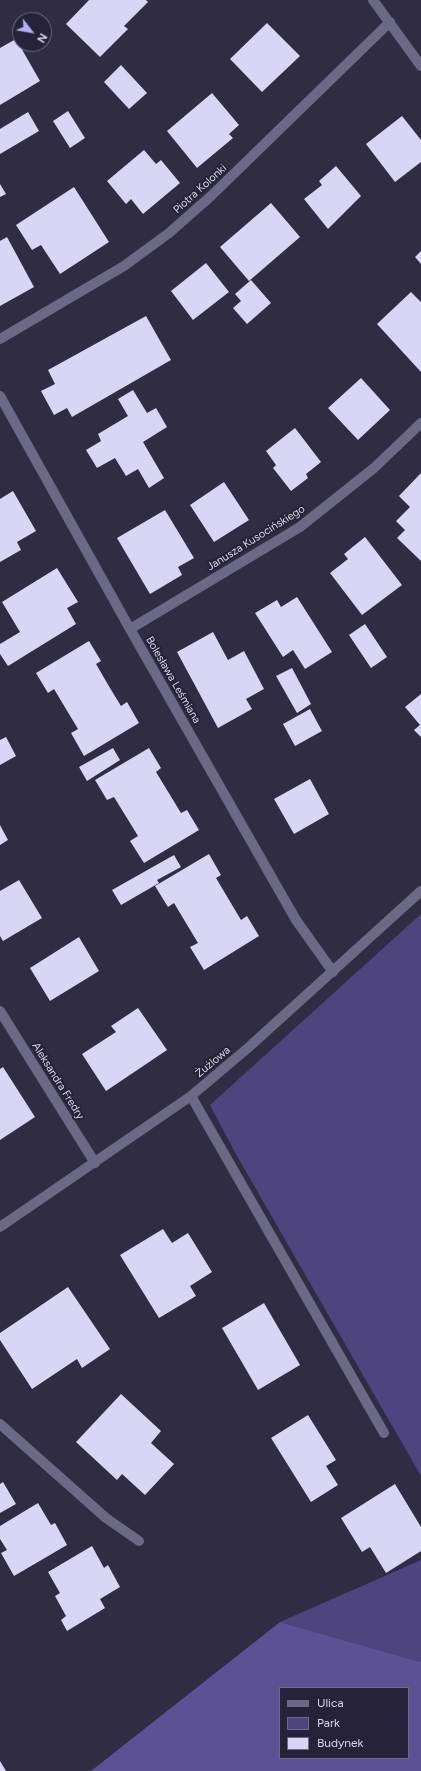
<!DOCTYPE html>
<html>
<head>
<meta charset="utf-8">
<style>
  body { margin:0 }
  #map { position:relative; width:421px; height:1771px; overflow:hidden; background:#2f2c44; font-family:Figtree,sans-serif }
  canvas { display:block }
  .legend { position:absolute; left:279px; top:1687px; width:130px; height:72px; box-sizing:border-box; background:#25223a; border:1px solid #6d6b80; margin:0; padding:5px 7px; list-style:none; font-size:12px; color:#d9d8e8 }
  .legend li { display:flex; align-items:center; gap:8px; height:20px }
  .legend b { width:20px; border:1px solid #6d6b80 }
  .north { position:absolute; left:12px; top:12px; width:40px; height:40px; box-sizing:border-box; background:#25223a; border:1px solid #6d6b80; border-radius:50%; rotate:121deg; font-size:11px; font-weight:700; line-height:16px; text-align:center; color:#d9d8e8 }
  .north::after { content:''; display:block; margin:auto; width:14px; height:18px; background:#b5acf8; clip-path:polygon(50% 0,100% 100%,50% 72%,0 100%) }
</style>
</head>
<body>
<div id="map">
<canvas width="421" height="1771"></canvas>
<ul class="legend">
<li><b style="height:5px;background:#6c6987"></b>Ulica</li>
<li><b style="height:11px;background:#4e457f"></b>Park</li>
<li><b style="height:11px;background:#d9d6f5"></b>Budynek</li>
</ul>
<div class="north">N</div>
</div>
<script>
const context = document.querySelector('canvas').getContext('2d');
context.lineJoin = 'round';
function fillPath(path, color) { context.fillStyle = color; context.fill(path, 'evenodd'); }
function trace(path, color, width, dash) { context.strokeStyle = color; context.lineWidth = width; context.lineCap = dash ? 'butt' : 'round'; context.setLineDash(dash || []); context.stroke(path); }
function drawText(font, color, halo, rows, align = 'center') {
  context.font = font + ' Figtree,sans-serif'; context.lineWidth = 4; context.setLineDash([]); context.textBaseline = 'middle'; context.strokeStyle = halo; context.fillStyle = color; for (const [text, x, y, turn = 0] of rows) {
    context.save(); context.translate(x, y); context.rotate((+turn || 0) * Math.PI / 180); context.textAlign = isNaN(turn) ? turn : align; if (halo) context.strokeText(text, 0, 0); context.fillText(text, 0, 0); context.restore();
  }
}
const green = new Path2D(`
  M 421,914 L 421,1476 L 237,1156 L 210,1105 Z
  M 421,1560 L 421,1662 L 280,1622 L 412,1564 Z`);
const forest = new Path2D(`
  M 280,1622 L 421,1662 L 421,1771 L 91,1771 ZM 280,1688 L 408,1688 L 408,1758 L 280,1758 Z`);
const building = new Path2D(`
  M 89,0 L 146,0 L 148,2 L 124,26 L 128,29 L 100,57 L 66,24 Z
  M 267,23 L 300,56 L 262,92 L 230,59 Z
  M 16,39 L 40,81 L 0,105 L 0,48 Z
  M 121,65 L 147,93 L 129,109 L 104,82 Z
  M 212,93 L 239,125 L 229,134 L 233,138 L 197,168 L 167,131 Z
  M 68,111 L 85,138 L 70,148 L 53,121 Z
  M 28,112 L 39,131 L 0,154 L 0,129 Z
  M 402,116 L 421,140 L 421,162 L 395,182 L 366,144 Z
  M 144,150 L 156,164 L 161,160 L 180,183 L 143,214 L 131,199 L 126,204 L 107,181 Z
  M 336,166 L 361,196 L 328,229 L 304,199 L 322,185 L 319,181 Z
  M 0,184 L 6,194 L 0,197 Z
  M 74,187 L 109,242 L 60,274 L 41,245 L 32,250 L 16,225 Z
  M 271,203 L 300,237 L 249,281 L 220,247 Z
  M 7,237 L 34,287 L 0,306 L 0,241 Z
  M 421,251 L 421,264 L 415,257 Z
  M 206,263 L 229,292 L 193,320 L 171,291 Z
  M 251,280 L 271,303 L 247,324 L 233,308 L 241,301 L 235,294 Z
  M 411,292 L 421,302 L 421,372 L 377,324 Z
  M 146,316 L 171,360 L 72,417 L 67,408 L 54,415 L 41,391 L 55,384 L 48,370 Z
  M 361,378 L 390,410 L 358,440 L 328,408 Z
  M 133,390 L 147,413 L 156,408 L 167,427 L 143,442 L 164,478 L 149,488 L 138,469 L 126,476 L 115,458 L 97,468 L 86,450 L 101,441 L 98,434 L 128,416 L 118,399 Z
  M 295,428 L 321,462 L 306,474 L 308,478 L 291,491 L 273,468 L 276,465 L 266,451 Z
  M 421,473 L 421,561 L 397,538 L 405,530 L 396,521 L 410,507 L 399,496 Z
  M 224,482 L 249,520 L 214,542 L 190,505 Z
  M 13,491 L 36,531 L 17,542 L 21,550 L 0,562 L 0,499 Z
  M 165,510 L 194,558 L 178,567 L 182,575 L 150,594 L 117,538 Z
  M 365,537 L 402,585 L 362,615 L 330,573 L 348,559 L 344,554 Z
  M 57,568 L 78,602 L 67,608 L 76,624 L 8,666 L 0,654 L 0,644 L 20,632 L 2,602 Z
  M 297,597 L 332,652 L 305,669 L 293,650 L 283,657 L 255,613 L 277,600 L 281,607 Z
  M 365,624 L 387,657 L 371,668 L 349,635 Z
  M 213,632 L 228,660 L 244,651 L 264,689 L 246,699 L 252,709 L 218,728 L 177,652 Z
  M 89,641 L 101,661 L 96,664 L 110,688 L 121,706 L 127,702 L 139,723 L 84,756 L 71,733 L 78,729 L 54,689 L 48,693 L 36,673 Z
  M 292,668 L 311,704 L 297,713 L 276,676 Z
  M 421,694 L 421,737 L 414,730 L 420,725 L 405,707 Z
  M 310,709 L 322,731 L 295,746 L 283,724 Z
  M 6,737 L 16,756 L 0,765 L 0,740 Z
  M 113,748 L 120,760 L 87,781 L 79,767 Z
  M 149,748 L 161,768 L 156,772 L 181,813 L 187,810 L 199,830 L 144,863 L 130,841 L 138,836 L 114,797 L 107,800 L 95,780 Z
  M 310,779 L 329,814 L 294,834 L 274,799 Z
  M 0,825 L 8,840 L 0,845 Z
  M 209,854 L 221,875 L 216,878 L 241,920 L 247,916 L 259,936 L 204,970 L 190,947 L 198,943 L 174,903 L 168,907 L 155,886 Z
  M 174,855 L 181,867 L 157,880 L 159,883 L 121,905 L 112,890 Z
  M 19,880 L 42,918 L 3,941 L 0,936 L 0,891 Z
  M 79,937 L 99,971 L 50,1001 L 30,968 Z
  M 138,1008 L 167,1050 L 106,1091 L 82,1054 L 116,1032 L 111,1026 Z
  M 3,1067 L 35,1117 L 0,1140 L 0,1069 Z
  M 163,1229 L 172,1243 L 188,1233 L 212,1272 L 190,1286 L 196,1296 L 159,1318 L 120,1255 Z
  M 68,1287 L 110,1349 L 82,1368 L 77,1359 L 32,1389 L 0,1340 L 0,1333 Z
  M 264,1303 L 300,1365 L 258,1390 L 222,1328 Z
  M 121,1394 L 161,1431 L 151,1443 L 174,1464 L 145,1495 L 122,1474 L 117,1480 L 76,1442 Z
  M 308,1415 L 336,1460 L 326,1466 L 338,1485 L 311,1502 L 271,1438 Z
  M 3,1482 L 16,1504 L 0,1513 L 0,1484 Z
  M 395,1484 L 421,1527 L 421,1551 L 386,1573 L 370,1547 L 362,1552 L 341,1518 Z
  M 38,1503 L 51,1525 L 55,1523 L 67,1545 L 14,1576 L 1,1553 L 7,1550 L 0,1539 L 0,1526 Z
  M 92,1546 L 104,1568 L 108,1565 L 120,1587 L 100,1599 L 105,1608 L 67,1631 L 61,1620 L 66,1616 L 55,1596 L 60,1593 L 48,1572 Z
  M 0,1761 L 6,1771 L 0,1771 Z`);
const minor = new Path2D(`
  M 373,0 L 421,66
  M 0,339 L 124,266 L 169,233 L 211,196 L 390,22
  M 0,396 L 130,629 L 296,920 L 333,972
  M 130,629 L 300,527 L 374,468 L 421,423
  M 0,1011 L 95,1163
  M 191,1096 L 384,1433
  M 0,1227 L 191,1096 L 249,1047 L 421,891
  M 0,1424 L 106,1518 L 139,1541`);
const streetNames = [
  ["Piotra Kolonki",200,189,-42],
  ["Janusza Kusocińskiego",256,538,-32],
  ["Bolesława Leśmiana",173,680,60],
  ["Żużlowa",213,1062,-40],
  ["Aleksandra Fredry",58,1081,58]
];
fillPath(green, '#4e457f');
fillPath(forest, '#5c5194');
fillPath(building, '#d9d6f5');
trace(minor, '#6c6987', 10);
drawText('11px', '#d9d8e8', '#25223a', streetNames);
</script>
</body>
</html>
